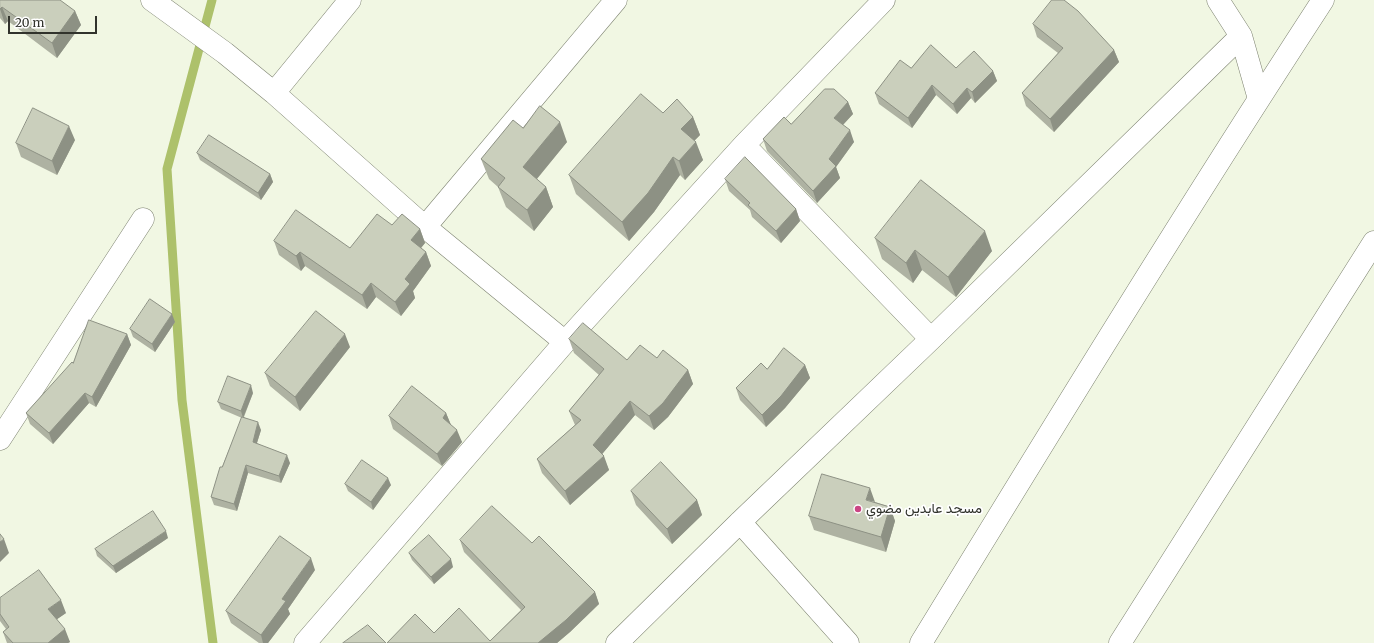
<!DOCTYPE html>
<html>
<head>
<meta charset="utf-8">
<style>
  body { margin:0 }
  #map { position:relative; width:1374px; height:643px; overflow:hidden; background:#f1f7e3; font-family:Merriweather,serif }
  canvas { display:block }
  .scale { position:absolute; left:8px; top:16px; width:89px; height:18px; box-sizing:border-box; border:2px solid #31332c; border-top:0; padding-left:5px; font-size:12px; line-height:14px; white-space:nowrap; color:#31332c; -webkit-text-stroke:3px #fff; paint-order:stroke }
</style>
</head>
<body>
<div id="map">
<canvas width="1374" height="643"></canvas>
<div class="scale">20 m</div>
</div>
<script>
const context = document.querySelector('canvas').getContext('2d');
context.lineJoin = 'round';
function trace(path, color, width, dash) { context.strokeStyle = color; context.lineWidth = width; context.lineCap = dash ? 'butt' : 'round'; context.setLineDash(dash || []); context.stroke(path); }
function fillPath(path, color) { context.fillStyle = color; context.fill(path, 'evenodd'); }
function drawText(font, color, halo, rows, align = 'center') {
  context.font = font + ' Merriweather,Vazirmatn,serif'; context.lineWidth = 3.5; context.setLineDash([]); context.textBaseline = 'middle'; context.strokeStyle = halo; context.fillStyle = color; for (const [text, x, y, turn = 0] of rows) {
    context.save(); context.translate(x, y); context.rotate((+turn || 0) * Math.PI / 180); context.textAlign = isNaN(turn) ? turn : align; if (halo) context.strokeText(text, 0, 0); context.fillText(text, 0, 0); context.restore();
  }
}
const stream = new Path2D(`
  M 212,0 L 167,169 L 182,400 L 213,643`);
const minor = new Path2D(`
  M 152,0 L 225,53 L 274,93 L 425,227 L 565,342
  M 1218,0 L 1241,36 L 1259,99
  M 274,93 L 350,0
  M 744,145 L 931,339
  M 425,227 L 616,0
  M 0,439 L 143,219
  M 740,522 L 848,643
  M 305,643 L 565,342 L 744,145 L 884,0
  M 617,643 L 740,522 L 931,339 L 1241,36
  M 921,643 C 1053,427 1185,212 1323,0
  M 1120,643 L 1374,242`);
const wall = new Path2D(`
  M 0,0 L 75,11 L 81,25 L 57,58 L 8,21 L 5,24 L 0,18 Z
  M 1033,24 L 1114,50 L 1119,62 L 1054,132 L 1026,106 L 1022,93 L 1058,53 L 1037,37 Z
  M 911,68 L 956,68 L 993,71 L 997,81 L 975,103 L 971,98 L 957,114 L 936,95 L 912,128 L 879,104 L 875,93 Z
  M 848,102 L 853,114 L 843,125 L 854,142 L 836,167 L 840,178 L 817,203 L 767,151 L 763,139 L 791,124 Z
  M 663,113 L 693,117 L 700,135 L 694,141 L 703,160 L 685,180 L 680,175 L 654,212 L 629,241 L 576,194 L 569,175 Z
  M 523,128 L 567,142 L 537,179 L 546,187 L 553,207 L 534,231 L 506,207 L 498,187 L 489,179 L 481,159 Z
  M 75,140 L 57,175 L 21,157 L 16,143 Z
  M 197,153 L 270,174 L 273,182 L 261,200 L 200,160 Z
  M 725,179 L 796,209 L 800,221 L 781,243 L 752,217 L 750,210 L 729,191 Z
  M 392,225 L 420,229 L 425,243 L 421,248 L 426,252 L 431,266 L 413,291 L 415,298 L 401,316 L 376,297 L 367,309 L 305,266 L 301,271 L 279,255 L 274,241 L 350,248 Z
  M 875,238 L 992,251 L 956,297 L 922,270 L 913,283 L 882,259 Z
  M 175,322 L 155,352 L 133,337 L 130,329 Z
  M 127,334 L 131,345 L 96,407 L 89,403 L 53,444 L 30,424 L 26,413 L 73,363 Z
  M 569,339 L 627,360 L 657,358 L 688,370 L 693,384 L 668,417 L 654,430 L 635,415 L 602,454 L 609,470 L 570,505 L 542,473 L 537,459 L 575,425 L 569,411 L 599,375 L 574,353 Z
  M 350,347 L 300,411 L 270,386 L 265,373 Z
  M 805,365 L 810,378 L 785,408 L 766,427 L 740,400 L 736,388 L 767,369 Z
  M 253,393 L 244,417 L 261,430 L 257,443 L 290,463 L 281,483 L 248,473 L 237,511 L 214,505 L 211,497 L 222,467 L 242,418 L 221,409 L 218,402 Z
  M 446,413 L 451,425 L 462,442 L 442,466 L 393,429 L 389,416 Z
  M 345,484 L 391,485 L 373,510 L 348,491 Z
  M 631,491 L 697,500 L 702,515 L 672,544 L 636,505 Z
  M 875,502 L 890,507 L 895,521 L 886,552 L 814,530 L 809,516 Z
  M 168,538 L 116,573 L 97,556 L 95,549 Z
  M 460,540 L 532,543 L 595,592 L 599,604 L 570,632 L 557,643 L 387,643 L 434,633 L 490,641 L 521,610 L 464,552 Z
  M 409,553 L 453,567 L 434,584 L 412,560 Z
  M 315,570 L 288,609 L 290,614 L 268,643 L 259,643 L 231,623 L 226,611 Z
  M 0,598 L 66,613 L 57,619 L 70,642 L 68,643 L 7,643 L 3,632 L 6,629 L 0,621 Z`);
const shadedWall = new Path2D(`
  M 2,7 L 8,21 L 5,24 L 0,9 Z
  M 75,11 L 81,25 L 57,58 L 52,43 Z
  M 1114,50 L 1119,62 L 1054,132 L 1050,119 Z
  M 993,71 L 997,81 L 975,103 L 972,92 Z
  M 932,85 L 936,95 L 912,128 L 908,118 Z
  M 967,88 L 971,98 L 957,114 L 953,104 Z
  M 848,102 L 853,114 L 838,130 L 834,118 Z
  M 693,117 L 700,135 L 688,147 L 681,129 Z
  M 560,122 L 567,142 L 530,187 L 523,167 Z
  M 69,126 L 75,140 L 57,175 L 52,161 Z
  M 850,130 L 854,142 L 836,167 L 840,178 L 817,203 L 813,191 L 829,159 Z
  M 696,142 L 703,160 L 685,180 L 679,161 Z
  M 673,157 L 680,175 L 654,212 L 629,241 L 622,222 Z
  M 270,174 L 273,182 L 261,200 L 258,193 Z
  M 546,187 L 553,207 L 534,231 L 527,210 Z
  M 796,209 L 800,221 L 781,243 L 776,231 Z
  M 420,229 L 425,243 L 416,254 L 411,240 Z
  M 985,231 L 992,251 L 956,297 L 948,277 Z
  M 915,250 L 922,270 L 913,283 L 906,263 Z
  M 300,252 L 305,266 L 301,271 L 296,256 Z
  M 426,252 L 431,266 L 413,291 L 415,298 L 401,316 L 395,302 L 405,279 Z
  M 371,283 L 376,297 L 367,309 L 362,295 Z
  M 172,314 L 175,322 L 155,352 L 152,344 Z
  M 127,334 L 131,345 L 96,407 L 92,397 Z
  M 345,334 L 350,347 L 300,411 L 295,397 Z
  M 805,365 L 810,378 L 785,408 L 766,427 L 762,415 Z
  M 688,370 L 693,384 L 668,417 L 654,430 L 649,416 Z
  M 251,385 L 253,393 L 243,418 L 241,411 Z
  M 85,393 L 89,403 L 53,444 L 49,433 Z
  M 630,401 L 635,415 L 598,459 L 593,445 Z
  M 446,413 L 451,425 L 443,418 Z
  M 258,422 L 261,430 L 255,449 L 253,442 Z
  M 457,430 L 462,442 L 442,466 L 437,454 Z
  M 287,455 L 290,463 L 281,483 L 279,476 Z
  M 604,456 L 609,470 L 570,505 L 565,491 Z
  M 246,465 L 248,473 L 237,511 L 234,504 Z
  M 388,478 L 391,485 L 373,510 L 371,502 Z
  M 870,488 L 875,502 L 866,500 Z
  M 697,500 L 702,515 L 672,544 L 667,529 Z
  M 890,507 L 895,521 L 886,552 L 881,537 Z
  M 166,531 L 168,538 L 116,573 L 113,566 Z
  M 4,539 L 9,553 L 0,562 L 0,542 Z
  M 311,558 L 315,570 L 288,609 L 290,614 L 268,643 L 263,643 L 261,635 L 282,599 Z
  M 451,559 L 453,567 L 434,584 L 431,577 Z
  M 595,592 L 599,604 L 570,632 L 557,643 L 538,643 Z
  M 61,600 L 66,613 L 53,622 L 48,609 Z
  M 65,629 L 70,642 L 68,643 L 48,643 Z`);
const building = new Path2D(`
  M 0,0 L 60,0 L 75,11 L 52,43 L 2,7 L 0,9 Z
  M 1052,0 L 1064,0 L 1078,11 L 1114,50 L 1050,119 L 1022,93 L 1063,48 L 1033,24 Z
  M 931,45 L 956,68 L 974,51 L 993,71 L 972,92 L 967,88 L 953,104 L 932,85 L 908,118 L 875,93 L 900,60 L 911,68 Z
  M 825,89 L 834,89 L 848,102 L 834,118 L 850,130 L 829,159 L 836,166 L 813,191 L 763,139 L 784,117 L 791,124 Z
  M 641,94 L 663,113 L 677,99 L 693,117 L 681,129 L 696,142 L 679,161 L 673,157 L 648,193 L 622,222 L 569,175 Z
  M 540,106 L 560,122 L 523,167 L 546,187 L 527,210 L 498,187 L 505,178 L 481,159 L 513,120 L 523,128 Z
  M 33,108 L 69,126 L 52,161 L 16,143 Z
  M 209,135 L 270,174 L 258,193 L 197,153 Z
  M 745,157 L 796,209 L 776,231 L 748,205 L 750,203 L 725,179 Z
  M 921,180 L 985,231 L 948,277 L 915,250 L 906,263 L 875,238 Z
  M 296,210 L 350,248 L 377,214 L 392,225 L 402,214 L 420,229 L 411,240 L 426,252 L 405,279 L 410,284 L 395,302 L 371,283 L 362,295 L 300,252 L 296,256 L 274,241 Z
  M 150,299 L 172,314 L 152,344 L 130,329 Z
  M 316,311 L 345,334 L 295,397 L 265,373 Z
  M 89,320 L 127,334 L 92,397 L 85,393 L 49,433 L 26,413 L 72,362 L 73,363 Z
  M 583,323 L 627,360 L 640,345 L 657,358 L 663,350 L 688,370 L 663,403 L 649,416 L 630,401 L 593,445 L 604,456 L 565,491 L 537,459 L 581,420 L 569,411 L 604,369 L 569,339 Z
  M 784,348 L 805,365 L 781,396 L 762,415 L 736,388 L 761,363 L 767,369 Z
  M 228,376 L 251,385 L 241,411 L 218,402 Z
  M 412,386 L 446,413 L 443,418 L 457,430 L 437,454 L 389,416 Z
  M 242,417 L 258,422 L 253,442 L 287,455 L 279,476 L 246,465 L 234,504 L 211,497 L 220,467 L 222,467 Z
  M 362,460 L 388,478 L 371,502 L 345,484 Z
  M 661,462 L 697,500 L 667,529 L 631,491 Z
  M 822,474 L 870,488 L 866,500 L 890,507 L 881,537 L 809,516 Z
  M 492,506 L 532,543 L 539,536 L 595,592 L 566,620 L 538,643 L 387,643 L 415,614 L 434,633 L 459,608 L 490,641 L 525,607 L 460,540 Z
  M 153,511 L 166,531 L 113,566 L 95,549 Z
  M 0,534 L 4,539 L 0,542 Z
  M 429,535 L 451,559 L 431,577 L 409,553 Z
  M 280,536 L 311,558 L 282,599 L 286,601 L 261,635 L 226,611 Z
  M 39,570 L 61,600 L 48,609 L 65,629 L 48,643 L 13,643 L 3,632 L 9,627 L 0,614 L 0,598 Z
  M 368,625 L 386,643 L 343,643 Z`);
const markers = [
  [858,509,4,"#cb4584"]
];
const poiNames = [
  ["مسجد عابدين مضوي",866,509]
];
trace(stream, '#adc16b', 9);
trace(minor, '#7d8270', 23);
trace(minor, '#fff', 22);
fillPath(wall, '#aeb2a2');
fillPath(shadedWall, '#8d9184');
fillPath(building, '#cacfbc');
trace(building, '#8d9184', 1);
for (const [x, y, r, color] of markers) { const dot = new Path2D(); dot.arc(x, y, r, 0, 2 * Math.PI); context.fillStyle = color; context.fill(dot); trace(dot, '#fff', 1.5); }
drawText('14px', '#31332c', '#fff', poiNames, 'left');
</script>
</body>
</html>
